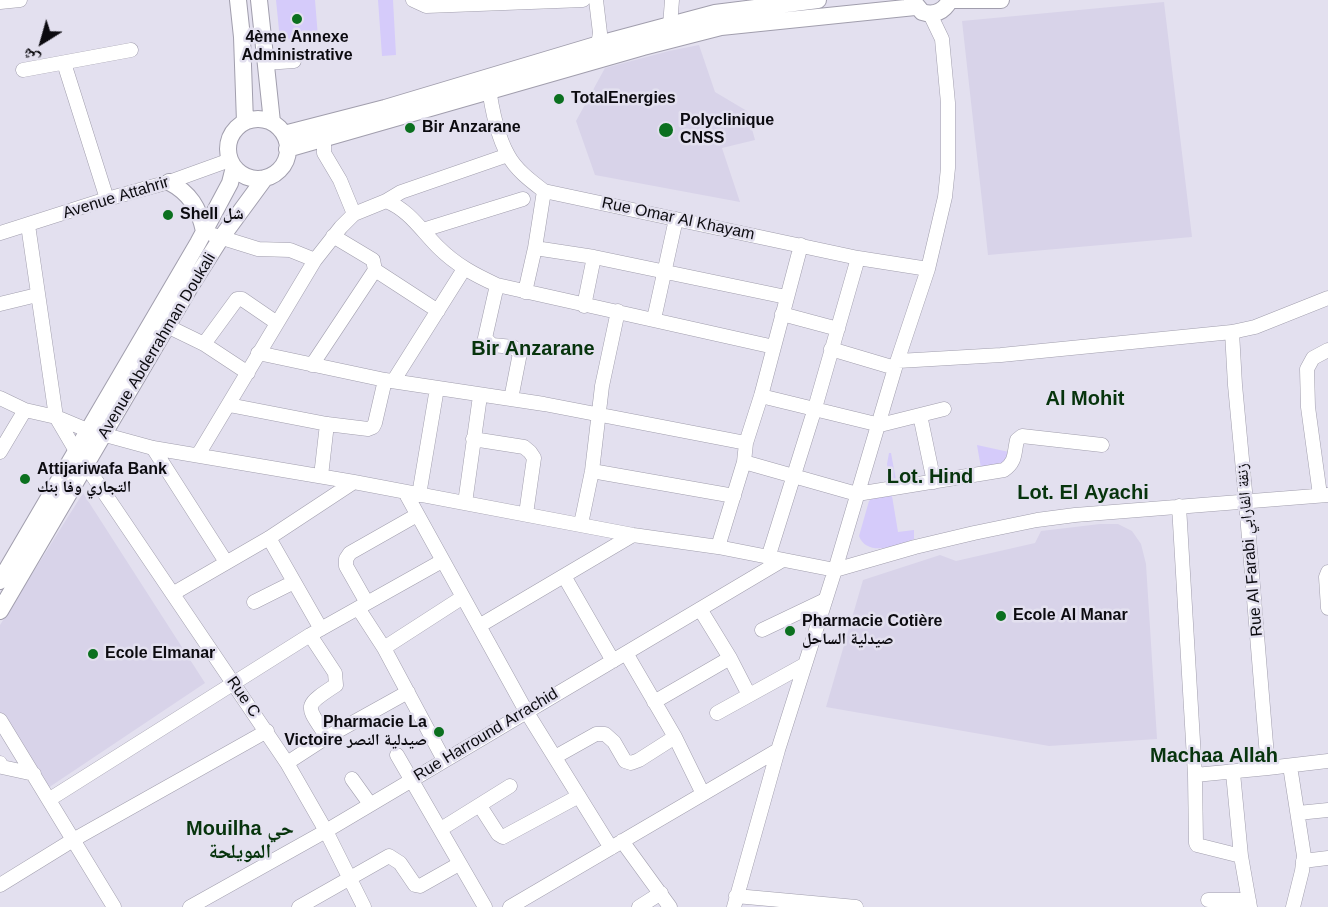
<!DOCTYPE html>
<html>
<head>
<meta charset="utf-8">
<style>
  body { margin:0 }
  #map { position:relative; width:1328px; height:907px; overflow:hidden; background:#e3e0ef; font-family:Helvetica,"Noto Naskh Arabic",sans-serif }
  canvas { display:block }
  .north { position:absolute; left:12px; top:12px; width:60px; height:60px; -webkit-text-stroke:4px #e3e0ef; paint-order:stroke; rotate:217deg; font-size:16px; font-weight:700; line-height:24px; text-align:center; color:#0c0b10 }
  .north::after { content:''; display:block; margin:auto; width:21px; height:27px; background:#0c0b10; clip-path:polygon(50% 0,100% 100%,50% 72%,0 100%) }
</style>
</head>
<body>
<div id="map">
<canvas width="1328" height="907"></canvas>
<div class="north">ش</div>
</div>
<script>
const context = document.querySelector('canvas').getContext('2d');
context.lineJoin = 'round';
function fillPath(path, color) { context.fillStyle = color; context.fill(path, 'evenodd'); }
function trace(path, color, width, dash) { context.strokeStyle = color; context.lineWidth = width; context.lineCap = dash ? 'butt' : 'round'; context.setLineDash(dash || []); context.stroke(path); }
function drawText(font, color, halo, rows, align = 'center') {
  context.font = font + ' Helvetica,"Noto Naskh Arabic",sans-serif'; context.lineWidth = 5; context.setLineDash([]); context.textBaseline = 'middle'; context.strokeStyle = halo; context.fillStyle = color; for (const [text, x, y, turn = 0] of rows) {
    context.save(); context.translate(x, y); context.rotate((+turn || 0) * Math.PI / 180); context.textAlign = isNaN(turn) ? turn : align; if (halo) context.strokeText(text, 0, 0); context.fillText(text, 0, 0); context.restore();
  }
}
const built = new Path2D(`
  M 1164,2 L 1192,237 L 988,255 L 962,21 Z
  M 699,45 L 715,92 L 747,111 L 755,140 L 722,148 L 740,202 L 595,175 L 576,121 L 605,68 L 669,51 Z
  M 83,493 L 205,683 L 48,788 L 0,714 L 0,625 Z
  M 1100,524 L 1118,524 L 1132,531 L 1141,544 L 1146,564 L 1157,739 L 1049,746 L 826,707 L 863,580 L 940,555 L 956,561 L 1035,543 L 1041,531 Z`);
const green = new Path2D(`
  M 276,0 L 315,0 L 318,37 L 280,40 Z
  M 378,0 L 393,0 L 396,55 L 382,56 Z
  M 977,445 L 1009,452 L 1005,463 L 981,468 Z
  M 889,453 L 891,453 L 896,480 L 890,481 L 887,464 Z
  M 892,496 L 898,532 L 914,530 L 914,539 C 899,545 867,558 859,536 L 869,501 L 873,498 Z`);
const minor = new Path2D(`
  M 413,0 L 426,6 L 583,0
  M 596,0 L 600,33 L 597,51
  M 0,2 L 20,0
  M 671,34 L 670,26 L 672,0
  M 64,63 L 107,199
  M 265,63 L 294,61
  M 23,70 L 131,50
  M 488,82 C 491,104 497,136 508,155 C 516,170 531,181 544,191 L 858,258 L 928,269
  M 324,138 L 324,153 L 340,180 L 354,214
  M 386,201 L 401,192 L 508,155
  M 28,225 L 56,417 L 76,451 L 287,763 L 326,831 L 364,907
  M 423,230 L 523,199
  M 0,233 L 107,199 L 169,182 L 230,160
  M 213,235 L 258,249 L 290,250 L 315,260
  M 535,248 L 594,257 L 786,297
  M 375,270 L 438,311
  M 497,285 L 485,338 L 492,345 L 513,347 L 520,353 L 511,399
  M 525,292 L 535,248 L 544,191
  M 0,304 L 37,295
  M 584,306 L 594,257
  M 782,314 L 838,329
  M 654,319 L 676,219
  M 167,326 L 204,344 L 248,373
  M 1232,332 L 1235,385 L 1246,502 L 1268,768 L 1328,761
  M 204,344 L 237,299 L 242,299 L 277,323
  M 831,349 L 895,368
  M 258,353 L 385,380 L 544,404 L 746,443
  M 898,361 L 1001,355 L 1232,332 L 1255,327 L 1328,298
  M 312,365 L 375,270 L 373,260 L 333,236
  M 394,380 L 464,269
  M 761,396 L 880,425 L 944,409
  M 0,398 L 25,410 L 56,417 L 87,430 L 153,448 L 354,482 L 633,535 L 718,547 L 835,570 L 915,547 L 974,533 L 1037,520 L 1075,515 L 1328,495
  M 229,405 L 327,424 L 368,429 L 373,427 L 375,423 L 385,380
  M 920,415 L 934,482
  M 473,439 L 524,447 L 530,452 L 534,458 L 526,514
  M 153,448 L 226,562
  M 0,452 L 25,410
  M 198,455 L 315,260 L 341,227 L 354,214 L 386,201 C 409,210 421,230 438,247 C 456,265 475,275 497,285 L 774,347
  M 744,462 L 857,494 L 1004,470 C 1016,462 1014,453 1017,440 L 1022,436 L 1102,445
  M 592,471 L 734,496
  M 321,476 L 327,424
  M 405,492 L 526,711 L 611,848
  M 419,495 L 437,388
  M 1320,495 L 1308,407 L 1307,369 L 1313,358 L 1328,350
  M 465,503 L 480,396
  M 1179,506 L 1195,775 L 1196,843 L 1197,845 L 1241,856
  M 581,524 L 592,471 L 602,386 L 618,311
  M 269,538 L 321,629
  M 718,547 L 744,462 L 746,443 L 761,396 L 801,245
  M 768,558 L 815,408 L 858,258
  M 1328,572 L 1326,577 L 1328,608
  M 564,576 L 613,661
  M 174,593 L 269,538 L 354,482
  M 254,602 L 294,582
  M 367,603 L 346,566 L 346,559 L 350,553 L 417,515
  M 358,608 L 384,648 L 444,760
  M 700,609 L 730,658 L 749,695
  M 479,626 L 633,535
  M 762,630 L 825,600
  M 310,635 L 335,673 L 336,685 C 302,707 306,705 327,737
  M 384,648 L 463,597
  M 626,653 L 675,737 L 703,794
  M 654,702 L 730,658
  M 717,713 L 804,665
  M 0,720 L 114,907
  M 397,755 L 485,907
  M 555,757 L 596,734 L 605,734 L 614,742 L 625,761 L 631,763 L 639,760 L 675,737
  M 0,763 L 2,767 L 34,774
  M 287,763 L 327,737 L 408,692
  M 1290,766 L 1304,856 L 1302,871 L 1293,907
  M 1233,773 L 1241,856 L 1250,907
  M 1195,775 L 1268,768
  M 352,779 L 370,804
  M 50,799 L 310,635 L 442,561
  M 480,806 L 498,834 L 503,837 L 579,796
  M 1298,813 L 1328,810
  M 441,829 L 510,786
  M 622,841 L 670,907
  M 1303,861 L 1328,858
  M 0,885 L 73,840 L 267,731
  M 736,896 L 856,907
  M 1208,900 L 1249,900
  M 190,907 L 326,831 L 781,561
  M 299,907 L 389,856 L 400,863 L 415,885 L 420,886 L 459,864
  M 510,907 L 778,750
  M 639,907 L 661,893
  M 734,907 L 778,750 L 835,570 L 895,368 L 928,269 L 945,197 L 948,168 L 948,103 L 942,39 L 930,14`);
const major = new Path2D(`
  M 238,0 L 242,37 L 245,122
  M 259,0 L 272,122
  M 912,0 L 922,12 C 934,16 944,12 950,0
  M 950,0 L 1001,0
  M228 149a30 30 0 1 1 60 0a30 30 0 1 1-60 0Z
  M 284,134 L 385,108 L 599,44 L 715,13 L 818,0
  M 287,149 L 643,47 L 721,27 L 915,7
  M 169,182 C 190,193 199,208 204,231
  M 0,581 L 198,243 L 230,183 L 234,167
  M 0,611 L 190,287 L 221,238 L 265,178`);
const markers = [
  [297,19,6,"#0b701f"],
  [559,99,6,"#0b701f"],
  [410,128,6,"#0b701f"],
  [666,130,8,"#0b701f"],
  [168,215,6,"#0b701f"],
  [25,479,6,"#0b701f"],
  [1001,616,6,"#0b701f"],
  [790,631,6,"#0b701f"],
  [93,654,6,"#0b701f"],
  [439,732,6,"#0b701f"]
];
const poiNames = [
  ["4ème Annexe",297,38,"center"],
  ["Administrative",297,56,"center"],
  ["TotalEnergies",571,99],
  ["Polyclinique",680,121],
  ["CNSS",680,139],
  ["Bir Anzarane",422,128],
  ["Shell شل",180,215],
  ["Attijariwafa Bank",37,470],
  ["التجاري وفا بنك",37,488],
  ["Ecole Al Manar",1013,616],
  ["Pharmacie Cotière",802,622],
  ["صيدلية الساحل",802,640],
  ["Ecole Elmanar",105,654],
  ["Pharmacie La",427,723,"right"],
  ["Victoire صيدلية النصر",427,741,"right"]
];
const streetNames = [
  ["Avenue Attahrir",116,198,-17],
  ["Rue Omar Al Khayam",678,219,12],
  ["Avenue Abderrahman Doukali",157,346,-59],
  ["Rue Al Farabi زنقة الفارابي",1250,550,-95],
  ["Rue C",243,697,55],
  ["Rue Harround Arrachid",486,735,-31]
];
const quarterNames = [
  ["Bir Anzarane",533,349],
  ["Al Mohit",1085,399],
  ["Lot. Hind",930,477],
  ["Lot. El Ayachi",1083,493],
  ["Machaa Allah",1214,756],
  ["Mouilha حي",240,829],
  ["المويلحة",240,852]
];
fillPath(built, '#d8d3e9');
fillPath(green, '#d5cbfa');
trace(minor, '#a19ead', 15);
trace(major, '#a19ead', 18);
trace(minor, '#fff', 14);
trace(major, '#fff', 16);
for (const [x, y, r, color] of markers) { const dot = new Path2D(); dot.arc(x, y, r, 0, 2 * Math.PI); context.fillStyle = color; context.fill(dot); trace(dot, '#e3e0ef', 2); }
drawText('bold 16px', '#0c0b10', '#e3e0ef', poiNames, 'left');
drawText('16px', '#0c0b10', '#e3e0ef', streetNames);
drawText('bold 20px', '#07340d', '#e3e0ef', quarterNames);
</script>
</body>
</html>
